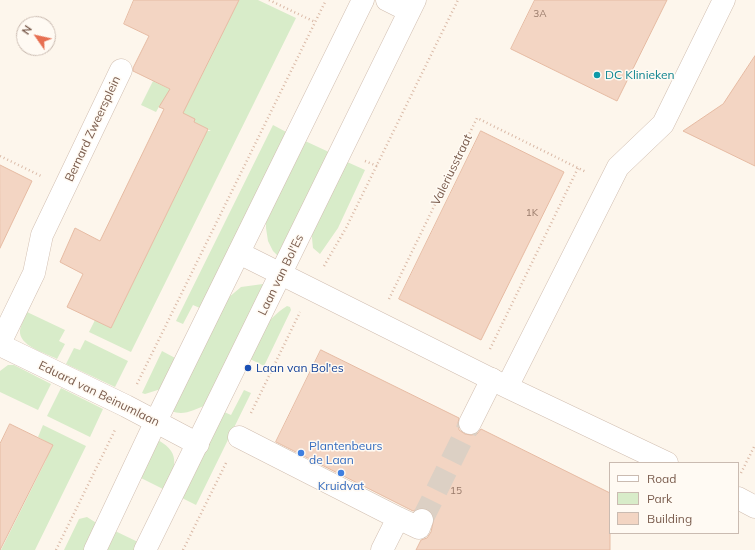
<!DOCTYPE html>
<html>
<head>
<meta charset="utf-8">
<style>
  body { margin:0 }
  #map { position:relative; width:755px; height:550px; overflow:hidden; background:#fdf6ec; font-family:Mulish,sans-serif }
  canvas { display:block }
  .legend { position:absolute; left:609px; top:462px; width:130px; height:72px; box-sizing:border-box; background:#fffaf3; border:1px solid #cabbb1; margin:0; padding:5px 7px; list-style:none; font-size:12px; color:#7a5c4d }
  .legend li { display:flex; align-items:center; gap:8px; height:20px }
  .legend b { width:20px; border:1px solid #cabbb1 }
  .north { position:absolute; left:16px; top:16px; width:40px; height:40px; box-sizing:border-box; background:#fffaf3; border:1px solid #cabbb1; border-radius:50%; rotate:304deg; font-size:11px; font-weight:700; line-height:16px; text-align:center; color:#7a5c4d }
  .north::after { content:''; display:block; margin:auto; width:14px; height:18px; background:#e76f51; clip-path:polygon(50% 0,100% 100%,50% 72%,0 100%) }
</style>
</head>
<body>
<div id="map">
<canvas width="755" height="550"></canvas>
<ul class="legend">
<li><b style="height:5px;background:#fff"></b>Road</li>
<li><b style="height:11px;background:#d8ecc9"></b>Park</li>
<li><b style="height:11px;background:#f3d5c3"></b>Building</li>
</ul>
<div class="north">N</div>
</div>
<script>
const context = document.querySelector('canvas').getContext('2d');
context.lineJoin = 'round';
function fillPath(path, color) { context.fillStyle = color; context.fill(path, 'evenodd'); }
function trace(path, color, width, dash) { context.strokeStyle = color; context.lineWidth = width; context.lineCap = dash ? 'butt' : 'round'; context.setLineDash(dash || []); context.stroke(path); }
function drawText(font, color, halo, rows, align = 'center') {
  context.font = font + ' Mulish,sans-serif'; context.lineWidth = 3; context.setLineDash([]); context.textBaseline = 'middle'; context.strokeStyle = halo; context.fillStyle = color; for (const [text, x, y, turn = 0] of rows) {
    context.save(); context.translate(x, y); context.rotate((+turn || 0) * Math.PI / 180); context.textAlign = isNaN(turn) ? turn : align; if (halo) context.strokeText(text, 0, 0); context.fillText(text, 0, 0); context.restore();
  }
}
const green = new Path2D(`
  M 239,0 L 258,0 L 296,18 L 131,352 L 89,332 L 95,320 L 111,328 L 207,131 L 211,131 L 160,105 L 156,112 L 141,105 L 153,81 L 190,99 Z
  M 273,125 L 288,133 L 202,309 L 193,305 L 183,324 L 176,321 Z
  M 303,140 L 331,153 L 281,254 L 277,255 L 273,251 L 268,241 L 266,228 L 266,214 Z
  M 345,161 L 365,170 L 338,228 L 320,254 L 313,248 L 311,228 Z
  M 263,284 L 265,287 L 206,405 C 194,410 184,416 171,411 L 228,298 L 241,287 Z
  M 287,306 L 290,307 L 291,310 L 264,366 L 248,358 C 260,335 264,321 287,306 Z
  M 27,312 L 65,330 L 59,341 L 65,344 L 57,359 C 46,353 18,346 20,330 C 21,324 25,318 27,312 Z
  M 85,340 L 128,361 L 115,387 L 66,364 L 74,348 L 80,350 Z
  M 162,351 L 177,359 L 164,388 L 145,394 L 142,393 Z
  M 8,365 L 14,365 L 51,384 L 38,410 L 0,392 L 0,371 Z
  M 61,388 L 103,409 L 90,437 L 47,416 Z
  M 244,390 L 251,393 L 196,505 L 180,497 L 222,411 L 231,415 Z
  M 43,425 L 86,446 L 35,550 L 1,550 L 46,460 L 50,444 L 38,437 Z
  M 158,440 C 183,454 174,469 165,490 L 139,477 Z
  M 87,517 L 98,524 L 85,550 L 64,550 L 79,519 Z
  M 113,530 L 138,542 L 134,550 L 104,550 Z`);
const building = new Path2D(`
  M 134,0 L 239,0 L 183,113 L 195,119 L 194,122 L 208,129 L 111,328 L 67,307 L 83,274 L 60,262 L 75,228 L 100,241 L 164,109 L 159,107 L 170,89 L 133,71 L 133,68 L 149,36 L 124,24 Z
  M 535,0 L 667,0 L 617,101 L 511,49 Z
  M 755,56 L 755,166 L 683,131 L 723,104 Z
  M 481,131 L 564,172 L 481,340 L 399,299 Z
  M 0,165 L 32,181 L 0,248 Z
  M 321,350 L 459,418 L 458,423 L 459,430 L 465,434 L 471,435 L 477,434 L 481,429 L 610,493 L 610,550 L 416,550 L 421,540 L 427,538 L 431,532 L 434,518 L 431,512 L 426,508 L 420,508 L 413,511 L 276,442 Z
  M 10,424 L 53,445 L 0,550 L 0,444 Z`);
const pedestrianTunnel = new Path2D(`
  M 422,520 L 470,423`);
const path = new Path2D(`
  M 269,0 L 315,22
  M 0,156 L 41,176
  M 365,161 L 377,166
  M 324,266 L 346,228 L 458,0
  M 389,299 L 477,118 L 586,172
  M 490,349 L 578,168
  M 137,384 L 326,0
  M 251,413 L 300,312
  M 741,473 L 755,445
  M 56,550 L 115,430
  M 183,550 L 227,461`);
const pedestrian = new Path2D(`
  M 470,423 L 492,379
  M 239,437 L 398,518 L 382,550
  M 398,518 L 419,528 L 422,520`);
const minor = new Path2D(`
  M 387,0 L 409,11
  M 239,253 L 507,387 L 667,463
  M 0,343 L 34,273 L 42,235 L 121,70
  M 0,345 L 126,406 L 198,444
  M 507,387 L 618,167 L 663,124 L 724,0
  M 738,498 L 755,507`);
const tertiary = new Path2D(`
  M 95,550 L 156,421 L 363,0
  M 145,550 L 415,0`);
const markers = [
  [597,75,4,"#0f9aa8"],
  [248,368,4,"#1a4fb4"],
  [301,453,4,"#3f7fe0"],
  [341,473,4,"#3f7fe0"]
];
const numberNames = [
  ["3A",540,14],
  ["1K",532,213],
  ["15",456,491]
];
const cultureNames = [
  ["DC Klinieken",605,75]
];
const streetNames = [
  ["Bernard Zweersplein",93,129,-65],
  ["Valeriusstraat",452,170,-64],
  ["Laan van Bol'Es",281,275,-64],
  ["Eduard van Beinumlaan",99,394,26]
];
const transitNames = [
  ["Laan van Bol'es",256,368]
];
const shopNames = [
  ["Plantenbeurs",309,446],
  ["de Laan",309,460],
  ["Kruidvat",341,486,"center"]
];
fillPath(green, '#d8ecc9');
fillPath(building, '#f3d5c3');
trace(building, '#e6bba3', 1);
trace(pedestrianTunnel, '#dcd0c4', 22, [22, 11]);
trace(pedestrian, '#d1beb0', 23);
trace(minor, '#d1beb0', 23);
trace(tertiary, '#d1beb0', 23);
trace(path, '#d9b8a5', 2.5, [1, 3]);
trace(pedestrian, '#fff', 22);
trace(minor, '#fff', 22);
trace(tertiary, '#fff', 22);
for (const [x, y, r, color] of markers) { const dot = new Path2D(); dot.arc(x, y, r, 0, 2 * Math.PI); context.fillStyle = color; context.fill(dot); trace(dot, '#fffaf3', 1.5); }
drawText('10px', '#987a6a', null, numberNames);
drawText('12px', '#0d838f', '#fffaf3', cultureNames, 'left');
drawText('12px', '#7a5c4d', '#fffaf3', streetNames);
drawText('12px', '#164399', '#fffaf3', transitNames, 'left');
drawText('12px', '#366cbe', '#fffaf3', shopNames, 'left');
</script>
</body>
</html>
